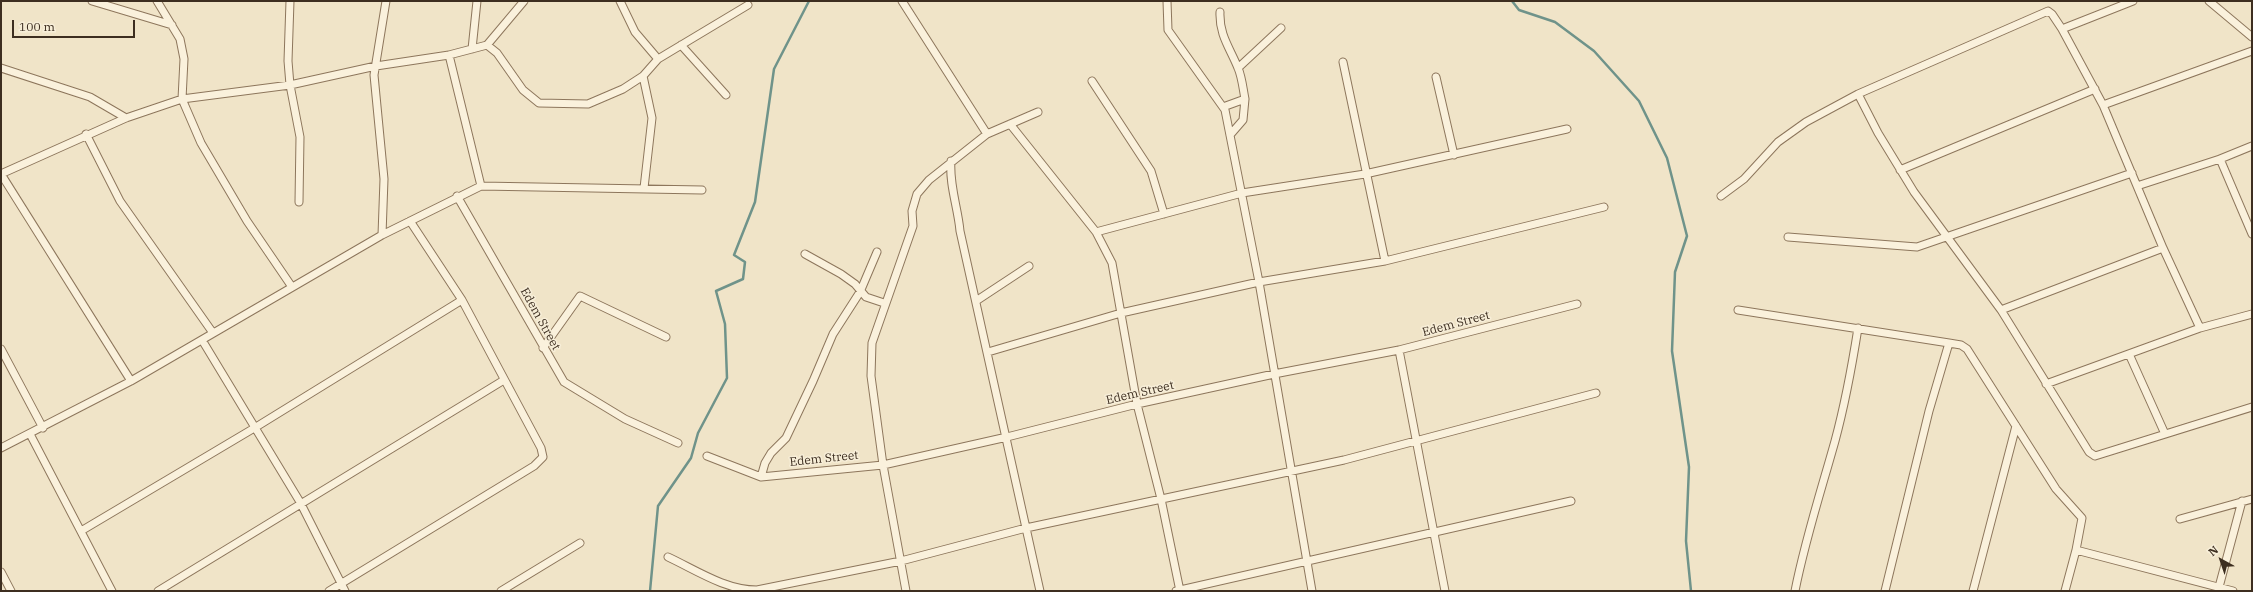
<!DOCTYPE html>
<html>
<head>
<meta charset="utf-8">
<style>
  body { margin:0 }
  #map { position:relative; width:2253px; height:592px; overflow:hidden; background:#f0e4c8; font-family:"IBM Plex Serif",serif }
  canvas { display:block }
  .frame { position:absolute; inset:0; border:2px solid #3d2e20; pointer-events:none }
  .north { position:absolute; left:2201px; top:540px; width:40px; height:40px; -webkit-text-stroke:3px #f7eed8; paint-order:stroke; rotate:320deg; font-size:11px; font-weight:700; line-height:16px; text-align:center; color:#3d2e20 }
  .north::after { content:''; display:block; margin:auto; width:14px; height:18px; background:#3d2e20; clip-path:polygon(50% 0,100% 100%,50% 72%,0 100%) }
  .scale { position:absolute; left:12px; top:20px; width:123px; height:18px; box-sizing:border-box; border:2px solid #3d2e20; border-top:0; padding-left:5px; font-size:12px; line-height:14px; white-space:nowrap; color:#3d2e20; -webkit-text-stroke:3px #f7eed8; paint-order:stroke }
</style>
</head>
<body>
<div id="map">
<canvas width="2253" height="592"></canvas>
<div class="frame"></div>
<div class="north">N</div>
<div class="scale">100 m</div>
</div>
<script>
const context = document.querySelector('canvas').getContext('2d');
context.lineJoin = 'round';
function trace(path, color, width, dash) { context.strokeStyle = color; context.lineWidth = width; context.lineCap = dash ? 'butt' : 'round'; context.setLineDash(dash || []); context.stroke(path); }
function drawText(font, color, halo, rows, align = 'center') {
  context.font = font + ' "IBM Plex Serif",serif'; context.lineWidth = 3; context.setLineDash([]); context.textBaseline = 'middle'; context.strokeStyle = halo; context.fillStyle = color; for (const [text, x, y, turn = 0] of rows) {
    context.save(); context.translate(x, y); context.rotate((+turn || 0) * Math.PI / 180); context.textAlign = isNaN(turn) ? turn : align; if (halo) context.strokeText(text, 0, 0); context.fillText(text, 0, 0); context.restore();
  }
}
const stream = new Path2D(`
  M 1512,1 L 1519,10 L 1555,22 L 1594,51 L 1639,101 L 1667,158 L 1687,236 L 1675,272 L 1672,351 L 1689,467 L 1686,541 L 1691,591
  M 650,591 L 658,506 L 691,458 L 698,433 L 727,378 L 725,324 L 716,291 L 743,279 L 745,262 L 734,255 L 755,202 L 774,69 L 809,1`);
const minor = new Path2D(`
  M 92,1 L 172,25
  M 157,1 L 180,39 L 184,59 L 182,99 L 201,143 L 247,221 L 292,287
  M 290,1 L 288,61 L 290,85 L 300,137 L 299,202
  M 620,1 L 635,32 L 658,59
  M 902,1 L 987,134
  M 1167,1 L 1168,30 L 1225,110 L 1259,282 L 1312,591
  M 2209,1 L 2252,37
  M 1220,12 C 1219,35 1230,48 1238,68 C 1242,77 1243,89 1245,99 L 1223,107
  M 2062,29 L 2133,1
  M 487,45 L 524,1
  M 681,45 L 726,95
  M 472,49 L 477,1
  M 449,55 L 487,45 L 497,53 L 523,90 L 539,103 L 588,104 L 623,89 L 643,76 L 658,59 L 748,5
  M 1343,62 L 1385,261
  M 1,68 L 90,97 L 126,118
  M 1238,68 L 1281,28
  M 643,76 L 652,118 L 644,188
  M 1436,77 L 1454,155
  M 1092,81 L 1151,171 L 1164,214
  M 1858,94 L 1878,133 L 1914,192 L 2001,310 L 2089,452 L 2095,456 L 2252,407
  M 2103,105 L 2252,51
  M 1010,124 L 1096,232 L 1112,263 L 1137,404 L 1161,499 L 1180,591
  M 86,134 L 120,201 L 213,333
  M 1230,135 L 1243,120 L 1245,99
  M 2220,159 L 2252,234
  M 951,161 C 949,185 958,208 960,231 L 1040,591
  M 1900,170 L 2095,89
  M 1,174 L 126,118 L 182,99 L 290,85 L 376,66 L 449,55 L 481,186
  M 1,174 L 131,381
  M 2137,186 L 2220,159 L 2252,146
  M 457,196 L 564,382 L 625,419 L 678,443
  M 1721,196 L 1744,179 L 1778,142 L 1806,122 L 1858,94 L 2048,11 L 2052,14 L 2062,29 L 2103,105 L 2163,248 L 2200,328
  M 1096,232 L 1242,193 L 1365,174 L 1567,129
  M 382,235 L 384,179 L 374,75 L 386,1
  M 1788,237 L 1917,247 L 2132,173
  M 805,254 L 841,274 L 855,284 L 866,297 L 884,303
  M 976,301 L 1029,266
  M 1738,310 L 1949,343 L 1961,345 L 1967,349 L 2056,489 L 2082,518 L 2076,550 L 2065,591
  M 2001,310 L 2163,248
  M 202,340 L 300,502 L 345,591
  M 543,348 L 580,296 L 666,337
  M 1,349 L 43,428
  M 1399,350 L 1445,591
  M 988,352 L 1121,313 L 1259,282 L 1385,261 L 1604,207
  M 2129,354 L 2165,434
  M 2046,384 L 2200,328 L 2252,314
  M 30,434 L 112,591
  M 1,448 L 131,381 L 382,235 L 481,186 L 702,190
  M 707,456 L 761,477 L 883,465 L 1007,437 L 1137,404 L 1274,374 L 1399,350 L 1577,304
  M 761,477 L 765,463 L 771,453 L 786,438 L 813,381 L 833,334 L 860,292 L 877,252
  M 2180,519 L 2252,499
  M 81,531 L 256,427 L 462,300
  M 2076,550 L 2233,591
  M 668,557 C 696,570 725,590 757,590 L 901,561 L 1026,528 L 1344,460 L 1596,393
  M 1,572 L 11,591
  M 2219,587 L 2242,501
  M 158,591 L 504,380
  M 329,591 L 534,466 L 543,457 L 541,448 L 462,300 L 410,221
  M 501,591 L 580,543
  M 906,591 L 883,465 L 871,376 L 872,343 L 913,226 L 912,211 L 917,194 L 929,180 L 987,134 L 1038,112
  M 1176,591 L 1571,501
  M 1795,591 C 1805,540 1821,491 1835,441 C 1845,404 1852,366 1858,328
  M 1885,591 L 1929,411 L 1949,343
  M 1973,591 L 2016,426`);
const streetNames = [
  ["Edem Street",540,319,61],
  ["Edem Street",1456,324,-15],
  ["Edem Street",1140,393,-13],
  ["Edem Street",824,459,-6]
];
trace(stream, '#6f938a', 2.5);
trace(minor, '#8d765c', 9);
trace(minor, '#faf1dc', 7);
drawText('12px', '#3d2e20', '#f7eed8', streetNames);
</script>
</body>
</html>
